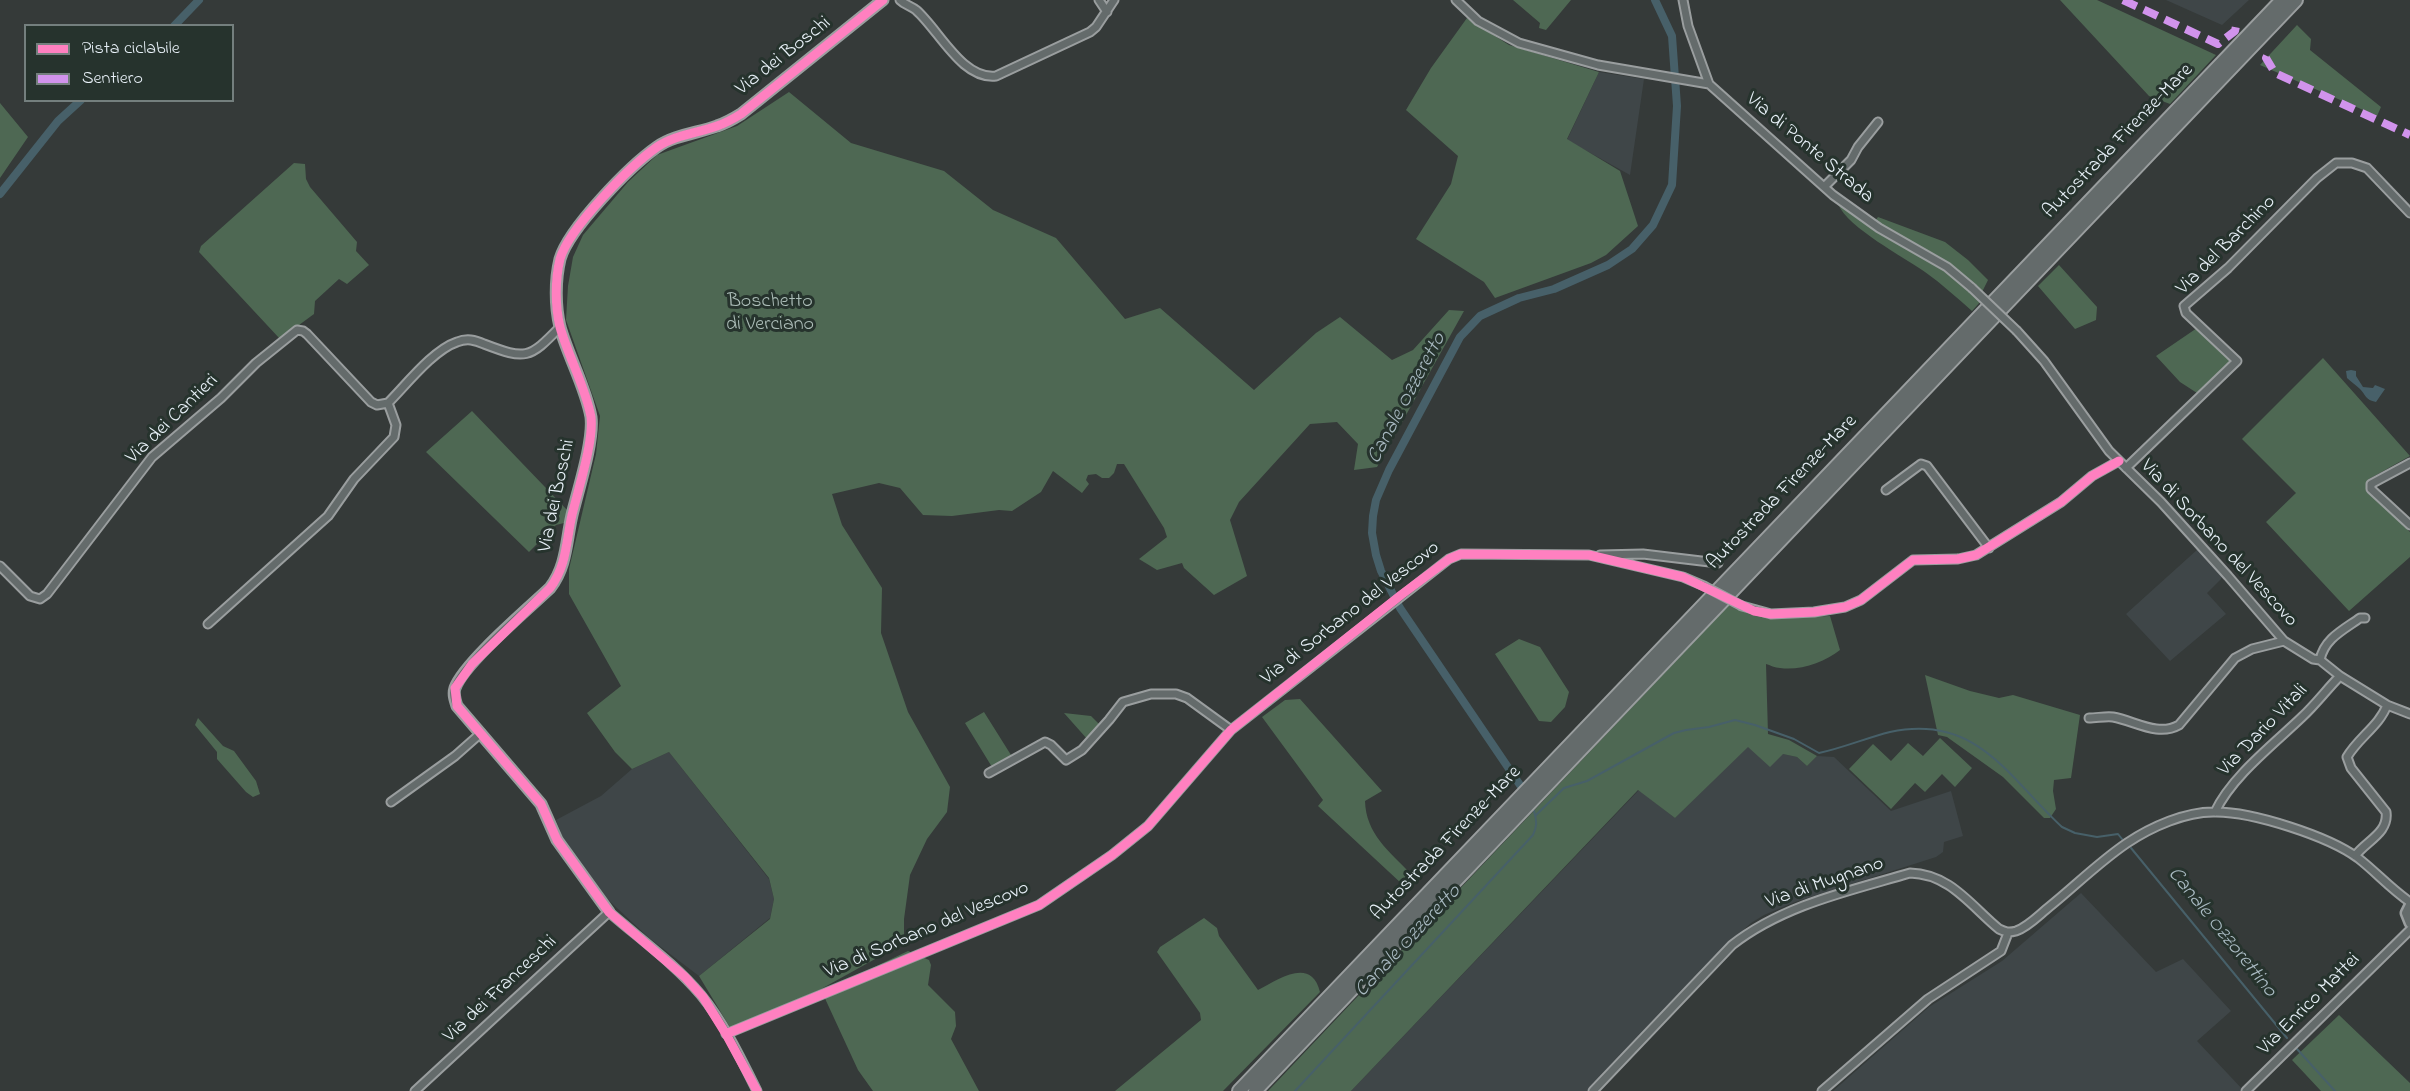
<!DOCTYPE html>
<html>
<head>
<meta charset="utf-8">
<style>
  body { margin:0 }
  #map { position:relative; width:2410px; height:1091px; overflow:hidden; background:#353a39; font-family:"Indie Flower",sans-serif }
  canvas { display:block }
  .legend { position:absolute; left:24px; top:24px; width:210px; height:78px; box-sizing:border-box; background:#26332d; border:2px solid #747f7e; margin:0; padding:8px 10px; list-style:none; font-size:18px; color:#e8f1f8 }
  .legend li { display:flex; align-items:center; gap:12px; height:30px }
  .legend b { width:30px; border:2px solid #747f7e }
</style>
</head>
<body>
<div id="map">
<canvas width="2410" height="1091"></canvas>
<ul class="legend">
<li><b style="height:8px;background:#ff80c0"></b>Pista ciclabile</li>
<li><b style="height:8px;background:#d193ec"></b>Sentiero</li>
</ul>
</div>
<script>
const context = document.querySelector('canvas').getContext('2d');
context.lineJoin = 'round';
function fillPath(path, color) { context.fillStyle = color; context.fill(path, 'evenodd'); }
function trace(path, color, width, dash) { context.strokeStyle = color; context.lineWidth = width; context.lineCap = dash ? 'butt' : 'round'; context.setLineDash(dash || []); context.stroke(path); }
function drawText(font, color, halo, rows, align = 'center') {
  context.font = font + ' "Indie Flower",sans-serif'; context.lineWidth = 6; context.setLineDash([]); context.textBaseline = 'middle'; context.strokeStyle = halo; context.fillStyle = color; for (const [text, x, y, turn = 0] of rows) {
    context.save(); context.translate(x, y); context.rotate((+turn || 0) * Math.PI / 180); context.textAlign = isNaN(turn) ? turn : align; if (halo) context.strokeText(text, 0, 0); context.fillText(text, 0, 0); context.restore();
  }
}
const built = new Path2D(`
  M 2166,0 L 2249,0 L 2222,25 Z
  M 1599,72 L 1644,79 L 1630,175 L 1567,140 Z
  M 2198,549 L 2222,576 L 2221,579 L 2207,593 L 2226,614 L 2170,661 L 2126,614 Z
  M 1748,746 L 1797,757 L 1807,766 L 1817,756 L 1834,757 L 1891,811 L 1951,791 L 1963,836 L 1944,842 L 1943,852 L 1936,857 L 1795,902 L 1764,915 L 1751,923 L 1717,954 L 1587,1091 L 1351,1091 L 1639,790 L 1675,818 Z
  M 669,752 L 769,879 L 774,899 L 770,918 L 699,976 L 649,938 L 601,893 L 563,838 L 556,820 L 601,796 L 632,769 Z
  M 2081,893 L 2156,972 L 2183,959 L 2231,1011 L 2197,1041 L 2244,1091 L 1833,1091 L 1929,1007 L 2002,961 Z`);
const green = new Path2D(`
  M 1513,0 L 1571,0 L 1546,30 L 1539,28 L 1540,23 Z
  M 2060,0 L 2097,0 L 2216,55 L 2170,104 L 2149,96 Z
  M 1467,18 L 1509,45 L 1599,72 L 1567,139 L 1620,171 L 1638,226 L 1606,255 L 1591,263 L 1495,298 L 1484,282 L 1416,239 L 1451,184 L 1458,156 L 1406,110 L 1431,68 Z
  M 2297,25 L 2311,39 L 2310,50 L 2381,107 L 2377,116 L 2260,65 Z
  M 789,92 L 851,143 L 944,171 L 993,210 L 1056,238 L 1125,319 L 1160,308 L 1254,390 L 1316,333 L 1340,317 L 1392,360 L 1413,350 L 1449,310 L 1464,311 L 1377,467 L 1354,470 L 1358,444 L 1337,422 L 1310,424 L 1239,502 L 1230,520 L 1247,576 L 1214,595 L 1184,568 L 1182,563 L 1157,570 L 1139,559 L 1167,537 L 1164,528 L 1124,464 L 1117,464 L 1114,473 L 1109,478 L 1102,478 L 1096,474 L 1088,475 L 1086,480 L 1089,484 L 1082,493 L 1053,471 L 1041,492 L 1012,511 L 999,510 L 952,516 L 923,515 L 900,488 L 879,483 L 832,494 L 842,525 L 882,588 L 881,633 L 908,712 L 950,787 L 947,812 L 927,839 L 910,875 L 904,919 L 904,943 L 821,989 L 731,1029 L 699,976 L 770,919 L 774,899 L 769,878 L 669,752 L 632,769 L 615,752 L 587,713 L 621,686 L 569,594 L 569,569 L 596,454 L 600,416 L 566,320 L 568,286 L 573,257 L 583,235 L 628,182 L 657,155 L 737,126 Z
  M 0,103 L 28,137 L 0,178 Z
  M 294,163 L 305,164 L 306,179 L 310,187 L 357,242 L 356,251 L 369,265 L 347,284 L 339,279 L 315,301 L 314,314 L 280,339 L 199,252 L 201,246 Z
  M 1838,204 L 1897,240 L 1940,264 L 1981,301 L 1972,311 C 1957,298 1942,284 1925,272 C 1904,257 1848,228 1838,204 Z
  M 1878,217 L 1945,242 L 1968,260 L 1988,280 L 1982,292 L 1934,254 L 1875,221 Z
  M 2059,265 L 2097,307 L 2096,320 L 2075,329 L 2038,286 Z
  M 2197,328 L 2231,360 L 2197,393 L 2180,382 L 2156,356 Z
  M 2323,358 L 2410,456 L 2369,479 L 2366,487 L 2410,532 L 2410,557 L 2349,611 L 2266,522 L 2296,493 L 2242,439 Z
  M 472,411 L 569,512 L 571,511 L 564,523 L 556,525 L 529,552 L 426,452 Z
  M 1729,605 L 1756,616 L 1781,618 L 1830,616 L 1840,650 C 1825,662 1800,671 1780,668 C 1775,668 1770,665 1766,664 L 1768,734 L 1789,740 L 1817,756 L 1807,766 L 1797,757 L 1783,754 L 1770,767 L 1748,747 L 1675,818 L 1638,790 L 1351,1091 L 1268,1091 Z
  M 1519,639 L 1540,647 L 1569,692 L 1565,707 L 1551,722 L 1539,721 L 1495,654 Z
  M 1925,675 L 1970,691 L 1999,698 L 2013,695 L 2080,715 L 2071,778 L 2054,780 L 2053,791 L 2056,809 L 2050,818 L 2044,818 L 2003,777 L 1947,737 L 1938,735 Z
  M 1300,699 L 1382,791 L 1365,801 C 1366,834 1389,851 1411,874 L 1402,884 L 1318,806 L 1323,800 L 1262,717 L 1285,700 Z
  M 984,712 L 1011,755 L 992,767 L 965,723 Z
  M 1064,713 L 1091,716 L 1099,724 L 1088,740 Z
  M 198,718 L 223,746 L 234,751 L 256,781 L 260,794 L 253,797 L 246,792 L 217,759 L 217,752 L 195,725 Z
  M 1940,738 L 1972,768 L 1955,787 L 1942,774 L 1925,792 L 1915,783 L 1891,809 L 1849,769 L 1873,744 L 1891,761 L 1908,743 L 1923,756 Z
  M 1204,918 L 1217,928 L 1219,936 L 1258,990 C 1278,980 1311,956 1320,992 L 1223,1091 L 1115,1091 L 1201,1020 L 1200,1013 L 1157,952 L 1160,947 Z
  M 908,951 L 929,960 L 931,965 L 928,985 L 955,1012 L 956,1026 L 951,1039 L 979,1091 L 873,1091 L 858,1070 L 822,992 Z
  M 2339,1015 L 2410,1083 L 2410,1091 L 2321,1091 L 2292,1060 Z`);
const water = new Path2D(`
  M 2351,370 L 2356,371 L 2356,376 L 2363,387 L 2373,388 L 2375,385 L 2385,389 L 2376,402 C 2365,400 2366,395 2360,389 C 2356,385 2351,382 2347,378 L 2346,371 Z`);
const stream = new Path2D(`
  M 1535,816 L 1564,788 L 1587,781 L 1674,733 L 1686,730 L 1709,727 L 1735,720 L 1755,725 L 1794,739 L 1819,753 C 1843,748 1866,738 1890,732 C 1977,713 2009,778 2062,827 L 2075,833 L 2097,837 L 2118,834 L 2122,839
  M 2131,848 L 2287,1038
  M 2297,1049 L 2335,1091
  M 1295,1091 L 1533,835 C 1537,827 1537,821 1534,811`);
const canal = new Path2D(`
  M 174,26 L 199,0
  M 0,194 L 58,121 L 81,100
  M 1520,785 L 1400,608 L 1381,571 L 1376,555 L 1372,533 L 1373,516 L 1376,500 L 1389,470 L 1460,337 L 1480,316 L 1519,298 L 1554,289 L 1608,265 L 1632,249 L 1653,225 L 1672,185 L 1677,106 L 1672,36 L 1655,0`);
const minor = new Path2D(`
  M 900,0 C 905,5 911,6 916,10 C 939,30 962,80 996,76 L 1090,32 L 1096,27 L 1114,0
  M 1099,0 L 1107,12
  M 1456,0 L 1478,21 L 1519,43 L 1598,65 L 1709,84 L 1833,195 L 1879,228 L 1947,267 L 1972,288
  M 1683,0 L 1688,26 L 1709,84
  M 1825,186 L 1851,160 L 1858,147 L 1878,122
  M 2017,331 L 2044,361 L 2109,451 L 2161,502 L 2228,576 L 2284,641 L 2313,659 L 2320,660 L 2340,676 L 2387,705 L 2410,714
  M 2410,463 L 2371,484 L 2371,489 L 2410,525
  M 2126,468 L 2237,361 L 2186,313 L 2184,306 L 2228,268 L 2317,178 L 2336,163 L 2352,163 L 2367,168 L 2410,213
  M 1886,490 L 1921,464 L 1927,466 L 1989,548
  M 1600,555 L 1643,554 L 1718,563
  M 0,566 L 30,596 L 40,599 L 47,594 L 152,457 L 221,398 L 256,363 L 297,330 L 303,331 L 307,334 L 371,402 L 377,405 L 388,403 C 406,385 433,350 457,342 C 467,338 475,340 484,344 C 526,360 529,359 560,327
  M 1742,606 L 1771,614 L 1814,612 L 1845,607 L 1861,600 L 1913,560 L 1958,559 L 1976,555 L 2061,502 L 2092,476 L 2119,461
  M 208,624 L 328,516 L 354,479 L 394,437 L 396,425 L 388,403
  M 2320,660 C 2324,639 2343,630 2360,618 L 2365,618
  M 2089,718 C 2097,718 2106,716 2113,717 C 2135,721 2158,737 2179,725 L 2235,658 L 2252,649 L 2284,641
  M 989,773 L 1045,742 L 1051,745 L 1066,760 L 1082,750 L 1109,720 L 1123,702 L 1151,694 L 1176,694 L 1187,698 L 1231,730
  M 391,802 L 455,756 L 481,733
  M 2215,812 C 2232,776 2274,744 2302,717 C 2316,704 2327,689 2340,676
  M 2355,856 C 2366,841 2389,833 2386,812 L 2351,768 L 2347,757 C 2358,738 2380,725 2387,705
  M 726,1034 L 1039,905 L 1112,855 L 1148,826 L 1231,730 L 1449,559 L 1461,554 L 1589,555 L 1683,577 L 1704,586
  M 415,1091 L 609,912 C 640,939 675,964 701,995 C 724,1023 741,1059 757,1091
  M 1593,1091 L 1732,945 C 1783,905 1849,891 1910,873 C 1950,874 1970,905 1999,929 C 2005,932 2009,933 2016,931 C 2028,927 2039,915 2049,907 C 2075,886 2099,862 2127,843 C 2151,827 2186,811 2216,812 C 2253,812 2328,836 2358,858 C 2376,872 2391,889 2410,902
  M 1822,1091 L 1928,999 L 2001,951 L 2008,933
  M 2246,1091 L 2410,930`);
const tertiary = new Path2D(`
  M 2410,905 L 2406,913 L 2410,923
  M 609,912 L 557,840 L 541,804 L 457,706 C 455,700 453,694 455,688 C 464,663 529,608 550,588 C 567,566 566,541 572,515 C 578,490 594,441 591,417 C 586,388 568,356 560,327 C 555,306 555,280 560,259 C 569,228 630,166 657,147 C 674,135 698,133 717,126 C 726,123 733,119 741,114 L 883,0`);
const motorway = new Path2D(`
  M 1239,1091 L 2282,0
  M 1255,1091 L 2296,0`);
const minorBridge = new Path2D(`
  M 1972,288 L 2017,331
  M 1704,586 L 1742,606`);
const quiet = new Path2D(`
  M 2123,0 L 2218,44 L 2235,31 L 2236,26
  M 2267,56 L 2266,58 L 2275,73 L 2410,135`);
const cycleway = new Path2D(`
  M 726,1034 L 1039,905 L 1112,855 L 1148,826 L 1231,730 L 1401,595 L 1449,559 L 1461,554 L 1589,555 L 1683,577 L 1754,611 L 1771,614 L 1814,612 L 1845,607 L 1861,600 L 1913,560 L 1958,559 L 1976,555 L 2061,502 L 2092,476 L 2119,461
  M 757,1091 L 726,1034 L 703,997 L 685,977 L 609,912 L 557,840 L 541,804 L 457,706 L 455,688 L 472,664 L 550,588 C 567,566 566,541 572,515 C 578,490 594,441 591,417 C 586,388 568,356 560,327 C 555,306 555,280 560,259 C 569,228 630,166 657,147 C 674,135 698,133 717,126 C 726,123 733,119 741,114 L 883,0`);
const streetNames = [
  ["Via dei Boschi",784,57,-38],
  ["Autostrada Firenze-Mare",2119,142,-46],
  ["Via di Ponte Strada",1809,149,40],
  ["Via del Barchino",2227,246,-45],
  ["Via dei Cantieri",173,420,-44],
  ["Autostrada Firenze-Mare",1783,493,-46],
  ["Via dei Boschi",558,496,-78],
  ["Via di Sorbano del Vescovo",2218,544,47],
  ["Via di Sorbano del Vescovo",1351,614,-38],
  ["Via Dario Vitali",2264,731,-46],
  ["Autostrada Firenze-Mare",1447,844,-46],
  ["Via di Mugnano",1825,884,-19],
  ["Via di Sorbano del Vescovo",927,931,-23],
  ["Via dei Franceschi",501,990,-43],
  ["Via Enrico Mattei",2310,1005,-45]
];
const parkNames = [
  ["Boschetto",770,303],
  ["di Verciano",770,326]
];
const waterNames = [
  ["Canale Ozzeretto",1408,399,-62],
  ["Canale Ozzorettino",2221,933,51],
  ["Canale Ozzeretto",1409,942,-47]
];
fillPath(built, '#3f4648');
fillPath(green, '#4e6853');
fillPath(water, '#476069');
trace(stream, '#476069', 2);
trace(canal, '#476069', 8);
trace(minor, '#9a9e9f', 11);
trace(tertiary, '#9a9e9f', 13);
trace(motorway, '#9a9e9f', 16);
trace(minor, '#646b6b', 7);
trace(tertiary, '#646b6b', 8);
trace(motorway, '#646b6b', 12);
trace(minorBridge, '#9a9e9f', 11, []);
trace(minorBridge, '#646b6b', 7);
trace(quiet, '#d193ec', 8, [15, 8]);
trace(cycleway, '#ff80c0', 9);
drawText('20px', '#e8f1f8', '#26332d', streetNames);
drawText('20px', '#acbdb8', '#26332d', parkNames);
drawText('italic 21px', '#a8b9c1', '#26332d', waterNames);
</script>
</body>
</html>
